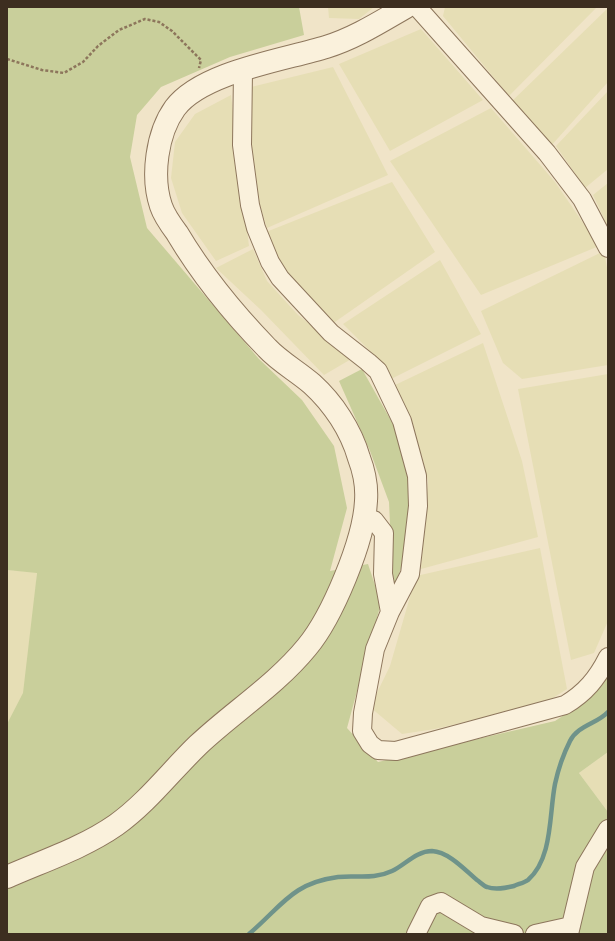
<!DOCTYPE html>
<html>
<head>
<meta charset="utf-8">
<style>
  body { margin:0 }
  #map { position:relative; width:615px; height:941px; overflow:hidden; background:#f0e4c8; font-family:Georgia,serif }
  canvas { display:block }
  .frame { position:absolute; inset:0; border:8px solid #3d2e20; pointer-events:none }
</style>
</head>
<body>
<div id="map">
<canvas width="615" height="941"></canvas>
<div class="frame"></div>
</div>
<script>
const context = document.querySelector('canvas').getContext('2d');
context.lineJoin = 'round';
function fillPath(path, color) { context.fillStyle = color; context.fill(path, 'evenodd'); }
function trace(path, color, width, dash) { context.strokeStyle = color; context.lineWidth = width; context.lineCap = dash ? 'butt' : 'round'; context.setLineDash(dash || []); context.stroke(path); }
const farmland = new Path2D(`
  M 328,7 L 374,7 L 359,19 L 329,18 Z
  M 445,7 L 597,7 L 509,96 L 443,16 Z
  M 608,8 L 608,82 L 550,147 L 510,103 Z
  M 421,29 L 483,100 L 390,151 L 339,64 Z
  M 333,67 L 388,175 L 267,228 L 259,202 L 249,144 L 247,88 Z
  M 608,91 L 608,169 L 585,188 L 556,146 Z
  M 231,95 L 249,246 L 216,261 L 182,213 L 171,178 L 175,142 L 195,114 Z
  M 491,108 L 555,182 L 599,246 L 481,295 L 390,161 Z
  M 392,182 L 435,252 L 332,324 L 286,273 L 266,232 Z
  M 608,183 L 608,227 L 593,195 Z
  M 253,249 L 267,281 L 298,315 L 353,358 L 324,375 L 261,310 L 216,268 Z
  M 604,251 L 608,273 L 608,365 L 522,379 L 503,363 L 481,311 Z
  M 440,260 L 481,334 L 391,379 L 386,367 L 343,324 Z
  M 483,343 L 522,461 L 538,537 L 421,569 L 428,481 L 422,456 L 393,386 Z
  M 608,374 L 608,621 L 594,653 L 571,660 L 518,389 Z
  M 540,548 L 567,689 L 545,703 L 435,729 L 402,734 L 370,707 L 390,666 L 416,576 Z
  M 7,570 L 37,572 L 29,690 L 7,726 Z
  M 608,752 L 608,812 L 579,773 Z`);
const green = new Path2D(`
  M 7,7 L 299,7 L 304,35 L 230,57 L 161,87 L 137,115 L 130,157 L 147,228 L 259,359 L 302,400 L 334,446 L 347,508 L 330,571 L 368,564 L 381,603 L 347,728 L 378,762 L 555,721 L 584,702 L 608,670 L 608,752 L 579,773 L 608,812 L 608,934 L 7,934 L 7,724 L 23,693 L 37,573 L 7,570 Z
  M 362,369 L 394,426 L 409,483 L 407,551 L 393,591 L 389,502 L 370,451 L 339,381 Z`);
const stream = new Path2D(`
  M 249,934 C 282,906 292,883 338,877 C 358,875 373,880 392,871 C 405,865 416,851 432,851 C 449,852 465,870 477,880 C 480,882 484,886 487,887 C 495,890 506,888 514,886 C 518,884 524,883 528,880 C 553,858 549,814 555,784 C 558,770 564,753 570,741 C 578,725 597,724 608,712`);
const path = new Path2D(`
  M 7,59 L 42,70 L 64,73 L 83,62 L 98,46 L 119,30 L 145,19 L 159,22 L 172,31 L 201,60 L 199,68`);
const minor = new Path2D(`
  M 417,7 L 547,153 L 582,199 L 608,248
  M 243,71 L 242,145 L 250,205 L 256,228 L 270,262 L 280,278 L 331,333 L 368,362 L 378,371 L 402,421 L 417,476 L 418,506 L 410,574 L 390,612 L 375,649 L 363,713 L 362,731 L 370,744 L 378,750 L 396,751 L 565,705 C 585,693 597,679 608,657
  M 364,518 L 374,520 L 384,533 L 383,574 L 390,612
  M 416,934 L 430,906 L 441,902 L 481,926 L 514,934
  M 535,934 L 571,926
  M 569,934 L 585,867 L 608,829`);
const tertiary = new Path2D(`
  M 7,877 C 43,861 83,848 116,825 C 147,803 171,771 198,745 C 233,712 276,685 307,647 C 332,617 364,541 366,501 C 367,487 364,471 359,458 C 351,430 333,403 312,384 C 297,371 280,362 267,348 C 233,313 202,275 177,233 C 171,225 164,215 161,206 C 151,176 157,133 175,108 C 202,72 284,60 326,47 C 355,38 380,22 406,7`);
fillPath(farmland, '#e6deb5');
fillPath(green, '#c9cf9b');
trace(stream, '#6f938a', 4.5);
trace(minor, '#8d765c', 20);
trace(tertiary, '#8d765c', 24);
trace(path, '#8d765c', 2.5, [3, 2]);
trace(minor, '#faf1dc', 18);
trace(tertiary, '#faf1dc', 22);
</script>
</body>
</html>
